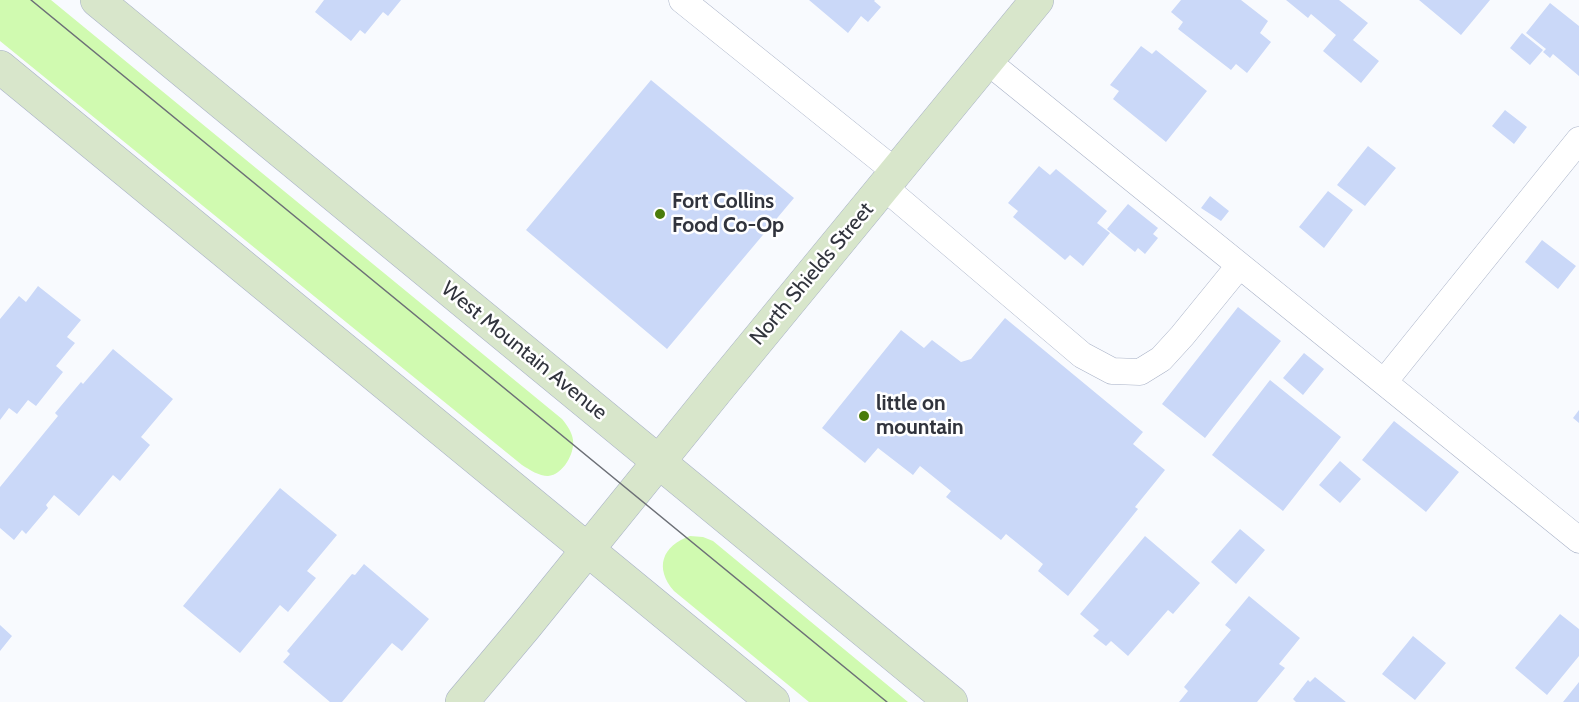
<!DOCTYPE html>
<html>
<head>
<meta charset="utf-8">
<style>
  body { margin:0 }
  canvas { display:block; background:#f8fafe }
</style>
</head>
<body>
<canvas width="1579" height="702"></canvas>
<script>
const context = document.querySelector('canvas').getContext('2d');
context.lineJoin = 'round';
function fillPath(path, color) { context.fillStyle = color; context.fill(path, 'evenodd'); }
function trace(path, color, width, dash) { context.strokeStyle = color; context.lineWidth = width; context.lineCap = dash ? 'butt' : 'round'; context.setLineDash(dash || []); context.stroke(path); }
function drawText(font, color, halo, rows, align = 'center') {
  context.font = font + ' Cabin,sans-serif'; context.lineWidth = 5; context.setLineDash([]); context.textBaseline = 'middle'; context.strokeStyle = halo; context.fillStyle = color; for (const [text, x, y, turn = 0] of rows) {
    context.save(); context.translate(x, y); context.rotate((+turn || 0) * Math.PI / 180); context.textAlign = isNaN(turn) ? turn : align; if (halo) context.strokeText(text, 0, 0); context.fillText(text, 0, 0); context.restore();
  }
}
const green = new Path2D(`
  M 0,0 L 51,0 L 562,419 C 567,425 572,432 573,440 C 575,453 563,475 548,476 C 539,476 530,470 522,465 L 0,41 Z
  M 690,536 L 703,537 L 713,541 L 908,702 L 809,702 L 674,591 C 654,568 662,546 690,536 Z`);
const building = new Path2D(`
  M 324,0 L 401,0 L 388,16 L 383,12 L 365,34 L 360,30 L 351,41 L 315,12 Z
  M 809,0 L 875,0 L 874,1 L 881,7 L 868,22 L 861,16 L 848,33 Z
  M 1181,0 L 1241,0 L 1268,21 L 1260,33 L 1271,42 L 1247,73 L 1236,64 L 1231,70 L 1178,29 L 1183,22 L 1171,12 Z
  M 1286,0 L 1339,0 L 1368,23 L 1353,40 L 1379,61 L 1361,83 L 1323,51 L 1336,35 L 1311,14 L 1308,18 Z
  M 1419,0 L 1490,0 L 1461,35 Z
  M 1550,3 L 1579,26 L 1579,76 L 1553,54 L 1550,58 L 1543,52 L 1546,49 L 1526,33 Z
  M 1522,33 L 1543,50 L 1530,65 L 1510,48 Z
  M 1141,46 L 1152,54 L 1156,50 L 1207,91 L 1166,142 L 1113,99 L 1119,91 L 1110,85 Z
  M 651,80 L 794,198 L 667,349 L 526,230 Z
  M 1505,110 L 1527,127 L 1514,144 L 1492,126 Z
  M 1368,146 L 1396,168 L 1365,206 L 1337,185 Z
  M 1039,166 L 1050,175 L 1056,169 L 1107,211 L 1097,223 L 1110,233 L 1083,266 L 1070,255 L 1065,260 L 1013,217 L 1018,211 L 1008,203 Z
  M 1328,191 L 1353,210 L 1324,248 L 1299,227 Z
  M 1210,196 L 1229,211 L 1221,221 L 1201,208 Z
  M 1128,204 L 1158,228 L 1153,234 L 1158,238 L 1145,254 L 1138,248 L 1135,252 L 1107,229 Z
  M 1542,240 L 1576,266 L 1558,289 L 1525,262 Z
  M 38,286 L 81,320 L 67,337 L 75,343 L 56,366 L 63,372 L 36,406 L 28,400 L 17,414 L 9,408 L 0,420 L 0,319 L 19,296 L 26,302 Z
  M 1238,307 L 1281,341 L 1205,438 L 1162,404 Z
  M 1005,318 L 1143,432 L 1133,444 L 1165,470 L 1135,507 L 1138,509 L 1068,596 L 1038,571 L 1043,564 L 1006,534 L 1001,540 L 946,497 L 951,491 L 920,466 L 913,475 L 878,448 L 865,463 L 822,428 L 901,330 L 924,348 L 932,340 L 961,362 L 971,359 Z
  M 113,349 L 173,399 L 141,437 L 150,445 L 120,481 L 113,475 L 79,516 L 54,495 L 46,505 L 48,508 L 26,534 L 22,530 L 14,540 L 0,528 L 0,487 L 58,416 L 55,413 L 81,382 L 83,384 Z
  M 1304,353 L 1324,369 L 1303,395 L 1283,378 Z
  M 1270,380 L 1341,437 L 1283,511 L 1212,455 Z
  M 1579,410 L 1579,423 L 1573,418 Z
  M 1394,421 L 1459,472 L 1426,512 L 1362,460 Z
  M 1340,461 L 1361,479 L 1340,503 L 1319,485 Z
  M 280,488 L 337,535 L 307,571 L 316,578 L 288,612 L 280,605 L 240,653 L 183,606 Z
  M 1240,529 L 1265,550 L 1236,584 L 1211,562 Z
  M 1145,536 L 1200,583 L 1173,614 L 1168,610 L 1128,656 L 1111,641 L 1106,646 L 1093,636 L 1099,630 L 1080,614 Z
  M 364,564 L 429,619 L 402,651 L 392,643 L 342,702 L 330,702 L 283,662 L 290,654 L 287,651 L 352,574 L 355,575 Z
  M 1249,596 L 1300,638 L 1279,664 L 1285,668 L 1257,702 L 1179,702 L 1188,691 L 1184,687 L 1231,630 L 1225,625 Z
  M 1560,614 L 1579,629 L 1579,656 L 1547,695 L 1515,668 Z
  M 0,625 L 12,636 L 0,651 Z
  M 1413,636 L 1446,663 L 1415,700 L 1382,674 Z
  M 1315,677 L 1346,702 L 1296,702 L 1293,699 L 1308,680 L 1310,682 Z
  M 1579,682 L 1579,702 L 1563,702 Z`);
const lane = new Path2D(`
  M 682,0 L 896,172
  M 987,61 L 1579,540
  M 884,187 L 1082,355 L 1112,371 L 1140,372 L 1161,359 L 1182,336 L 1239,266
  M 1384,382 L 1579,140`);
const secondary = new Path2D(`
  M 97,0 L 951,702
  M 0,67 L 773,702
  M 462,702 L 525,627 L 720,386 L 1037,0`);
const tram = new Path2D(`
  M 31,0 L 887,702`);
const markers = [
  [660,214,6,"#4a7c0a"],
  [864,416,6,"#4a7c0a"]
];
const poiNames = [
  ["Fort Collins",672,202],
  ["Food Co-Op",672,226],
  ["little on",876,404],
  ["mountain",876,428]
];
const streetNames = [
  ["North Shields Street",812,274,-50],
  ["West Mountain Avenue",524,351,39]
];
fillPath(green, '#d0fab0');
fillPath(building, '#cad8f8');
trace(lane, '#a9b2c7', 27);
trace(secondary, '#a9b2c7', 34);
trace(lane, '#fff', 26);
trace(secondary, '#d8e6cb', 33);
trace(tram, '#6d7077', 1.5);
for (const [x, y, r, color] of markers) { const dot = new Path2D(); dot.arc(x, y, r, 0, 2 * Math.PI); context.fillStyle = color; context.fill(dot); trace(dot, '#fff', 2); }
drawText('bold 21px', '#31343d', '#fff', poiNames, 'left');
drawText('21px', '#31343d', '#fff', streetNames);
</script>
</body>
</html>
